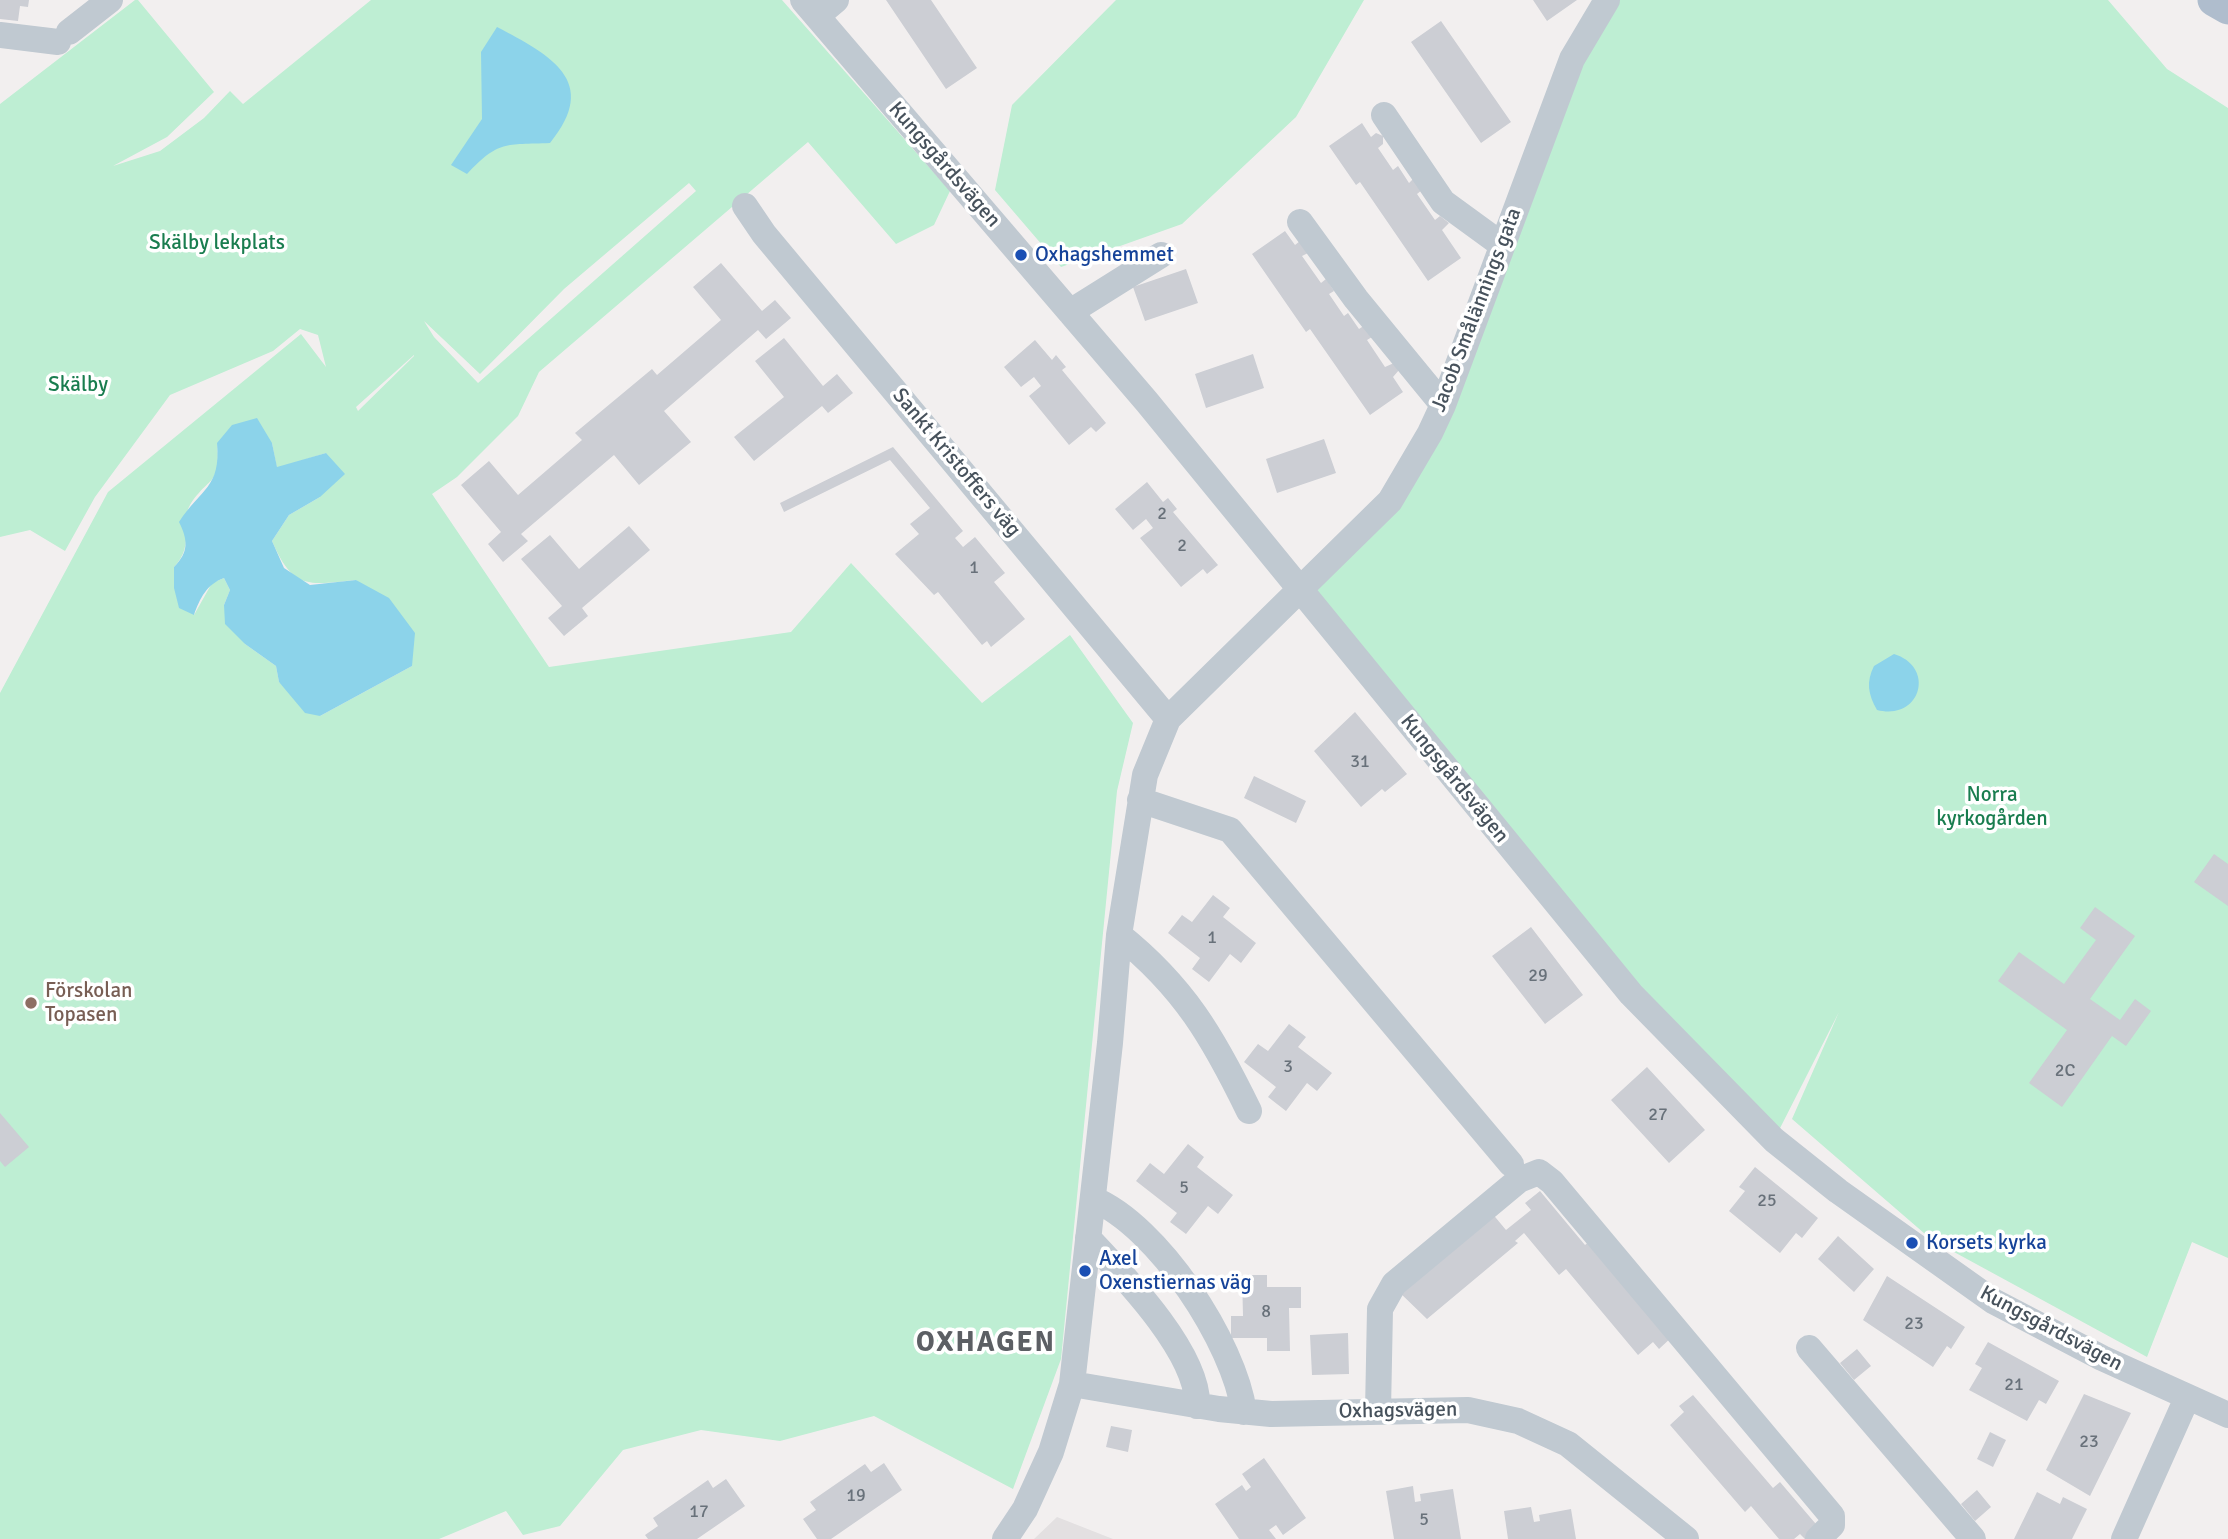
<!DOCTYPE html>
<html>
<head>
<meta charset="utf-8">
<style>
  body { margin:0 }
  canvas { display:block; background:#f2efef }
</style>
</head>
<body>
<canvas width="2228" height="1539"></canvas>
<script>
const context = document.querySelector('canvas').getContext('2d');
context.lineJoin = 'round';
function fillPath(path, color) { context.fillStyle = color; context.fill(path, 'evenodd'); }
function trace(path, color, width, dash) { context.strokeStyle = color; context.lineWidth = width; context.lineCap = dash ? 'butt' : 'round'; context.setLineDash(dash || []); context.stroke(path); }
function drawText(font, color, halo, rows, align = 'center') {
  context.font = font + ' Signika,sans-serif'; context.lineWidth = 7; context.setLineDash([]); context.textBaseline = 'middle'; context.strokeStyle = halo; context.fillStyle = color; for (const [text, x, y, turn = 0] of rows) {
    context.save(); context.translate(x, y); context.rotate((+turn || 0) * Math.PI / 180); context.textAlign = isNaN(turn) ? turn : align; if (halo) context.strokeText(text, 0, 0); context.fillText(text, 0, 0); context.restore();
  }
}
const education = new Path2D(`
  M 1057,1517 L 1113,1539 L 1034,1539 Z`);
const green = new Path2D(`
  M 135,0 L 138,0 L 214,92 L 167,137 L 113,166 L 160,151 L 204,118 L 230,91 L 243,104 L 371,0 L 782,0 L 950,191 L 934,225 L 896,244 L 808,142 L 539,372 L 518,416 L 457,477 L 432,494 L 549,667 L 791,632 L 851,563 L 982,703 L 1070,635 L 1133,723 L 1117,791 L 1061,1359 L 1013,1489 L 874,1416 L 780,1441 L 701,1430 L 623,1450 L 560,1526 L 523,1535 L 506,1511 L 439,1539 L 0,1539 L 0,693 L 108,492 L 301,334 L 326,367 L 318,335 L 300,329 L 273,351 L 170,395 L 95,497 L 65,551 L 30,530 L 0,537 L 0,104 ZM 689,183 L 696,191 L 478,383 L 434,337 L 424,321 L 480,374 L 564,289 ZM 414,355 L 414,356 L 358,411 L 356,407 ZM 217,443 L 272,443 L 277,468 L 326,453 L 320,497 L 289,515 L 272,541 C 293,590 308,585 356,580 L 412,666 L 320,716 L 279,682 L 276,666 L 245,644 L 224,605 L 230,590 L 224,578 L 212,583 L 194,615 L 174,567 C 196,544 179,523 190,505 C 209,475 221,487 217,443 Z
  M 1116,0 L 1364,0 L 1296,117 L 1182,224 L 1061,267 L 995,190 L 1012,105 Z
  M 1607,0 L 2108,0 L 2167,69 L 2228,108 L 2228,1258 L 2192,1242 L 2147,1357 L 1932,1240 L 1792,1119 L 1839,1012 L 1774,1140 L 1631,994 L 1301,590 L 1390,501 Z`);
const water = new Path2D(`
  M 497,27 C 550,55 601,81 550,143 C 505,145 499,140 467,174 L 451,165 L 482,119 L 481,52 Z
  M 257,418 L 272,443 L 277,467 L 326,453 L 345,474 L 320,497 L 289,515 L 272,541 L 284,568 L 310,585 L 356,580 L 389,598 L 415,633 L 412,666 L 320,716 L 305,713 L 279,682 L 276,666 L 245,644 L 225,624 L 224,605 L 230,590 L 224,578 C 207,584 200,598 194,615 L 179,608 L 174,588 L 174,567 C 189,552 188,540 179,522 C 201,488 221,488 217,443 L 232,425 Z
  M 1894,654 C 1936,667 1921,721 1877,710 C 1868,694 1866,682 1874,666 Z`);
const building = new Path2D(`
  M 0,0 L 29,0 L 28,7 L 20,6 L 18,21 L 0,19 Z
  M 886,0 L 931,0 L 977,68 L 946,89 Z
  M 1533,0 L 1577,0 L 1547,21 Z
  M 1441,21 L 1511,122 L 1481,143 L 1411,42 Z
  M 1362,123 L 1371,137 L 1376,133 L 1383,136 L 1383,144 L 1378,148 L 1393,170 L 1398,166 L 1409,183 L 1414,178 L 1422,190 L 1417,194 L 1435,220 L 1440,216 L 1449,223 L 1442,230 L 1461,258 L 1428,281 L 1360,182 L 1356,185 L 1329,146 Z
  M 1285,231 L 1295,245 L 1300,241 L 1308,253 L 1302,256 L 1321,283 L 1326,279 L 1334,291 L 1329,294 L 1344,316 L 1348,313 L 1359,329 L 1365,325 L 1372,337 L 1367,340 L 1385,367 L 1394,363 L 1399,370 L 1393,377 L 1403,392 L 1370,415 L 1310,329 L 1306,332 L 1252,254 Z
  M 721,263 L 762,311 L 775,300 L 791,318 L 766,339 L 758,330 L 664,411 L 691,442 L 639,485 L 614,455 L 521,534 L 528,541 L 503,562 L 488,544 L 501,532 L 461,485 L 489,461 L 518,495 L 582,440 L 575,433 L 652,369 L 657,375 L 721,320 L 693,287 Z
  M 1186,269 L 1198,303 L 1145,321 L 1133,287 Z
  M 784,338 L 823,386 L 837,374 L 853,393 L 828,413 L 822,406 L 754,461 L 734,437 L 784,397 L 755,361 Z
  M 1035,340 L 1052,360 L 1056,355 L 1066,367 L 1062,370 L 1106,423 L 1096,432 L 1091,427 L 1069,445 L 1029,396 L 1041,386 L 1034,377 L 1021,387 L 1004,367 Z
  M 1253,354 L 1264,388 L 1206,408 L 1195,374 Z
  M 1324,439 L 1336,473 L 1277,493 L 1266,459 Z
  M 893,447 L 963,531 L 955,538 L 963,547 L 975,537 L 1005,573 L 994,582 L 1025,619 L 991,647 L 987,641 L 982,645 L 938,592 L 934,595 L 895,554 L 919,534 L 910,524 L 930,508 L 890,460 L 784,512 L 780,503 Z
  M 1147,482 L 1163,502 L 1168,498 L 1177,509 L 1173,512 L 1218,565 L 1207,574 L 1203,569 L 1181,587 L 1140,538 L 1153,528 L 1146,519 L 1133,530 L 1115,509 Z
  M 629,526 L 650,550 L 582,608 L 588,616 L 564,636 L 548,618 L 562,606 L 521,559 L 550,535 L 579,569 Z
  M 1355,712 L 1407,774 L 1385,792 L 1382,789 L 1361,807 L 1314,751 Z
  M 1254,776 L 1306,801 L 1296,823 L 1244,798 Z
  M 2214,854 L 2228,864 L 2228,906 L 2194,882 Z
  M 1213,895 L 1230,908 L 1223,917 L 1256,943 L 1241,963 L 1230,954 L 1209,982 L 1192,969 L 1200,958 L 1168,933 L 1182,915 L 1192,922 Z
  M 2095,907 L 2135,936 L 2090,999 L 2120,1020 L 2135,999 L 2151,1011 L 2126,1046 L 2112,1036 L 2062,1107 L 2029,1083 L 2067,1030 L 1998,981 L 2019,952 L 2064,984 L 2096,940 L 2080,928 Z
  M 1531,927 L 1583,995 L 1545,1024 L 1492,956 Z
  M 1289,1024 L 1306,1037 L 1298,1047 L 1332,1073 L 1317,1091 L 1307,1083 L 1286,1111 L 1268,1097 L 1276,1087 L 1244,1062 L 1258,1044 L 1268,1051 Z
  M 1647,1067 L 1705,1130 L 1669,1163 L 1611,1100 Z
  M 0,1113 L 29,1147 L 5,1167 L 0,1161 Z
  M 1188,1144 L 1204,1157 L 1197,1167 L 1233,1195 L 1218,1214 L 1208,1206 L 1186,1234 L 1170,1222 L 1177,1213 L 1136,1181 L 1150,1163 L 1164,1174 Z
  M 1755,1167 L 1818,1218 L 1802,1238 L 1796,1233 L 1780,1253 L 1729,1211 L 1745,1191 L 1739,1187 Z
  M 1540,1191 L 1585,1245 L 1592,1239 L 1673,1336 L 1659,1349 L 1653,1342 L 1638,1355 L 1566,1269 L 1559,1275 L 1524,1233 L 1515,1241 L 1518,1243 L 1427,1319 L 1397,1290 L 1491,1212 L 1506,1230 L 1531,1210 L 1525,1203 Z
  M 1838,1236 L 1874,1269 L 1854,1292 L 1818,1259 Z
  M 1242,1275 L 1267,1275 L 1267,1287 L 1301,1287 L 1301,1308 L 1289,1308 L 1290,1351 L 1267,1351 L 1267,1338 L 1231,1338 L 1231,1316 L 1243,1316 Z
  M 1887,1276 L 1965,1327 L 1951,1349 L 1947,1346 L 1933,1367 L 1863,1320 Z
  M 1348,1333 L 1349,1374 L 1312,1375 L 1310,1335 Z
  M 1988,1342 L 2059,1381 L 2046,1404 L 2039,1400 L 2027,1421 L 1969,1390 L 1982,1368 L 1975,1364 Z
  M 1857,1349 L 1871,1366 L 1854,1380 L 1840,1363 Z
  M 2084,1394 L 2131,1413 L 2090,1496 L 2046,1470 Z
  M 1693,1395 L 1773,1488 L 1780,1482 L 1821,1530 L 1810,1539 L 1805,1539 L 1800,1534 L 1794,1539 L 1779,1539 L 1751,1506 L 1745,1512 L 1670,1425 L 1684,1412 L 1679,1406 Z
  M 1111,1426 L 1132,1430 L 1128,1452 L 1106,1447 Z
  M 1990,1432 L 2006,1440 L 1993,1467 L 1977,1459 Z
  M 1264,1458 L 1306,1518 L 1283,1535 L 1276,1525 L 1269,1530 L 1276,1539 L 1239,1539 L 1215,1504 L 1242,1485 L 1246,1491 L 1251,1487 L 1242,1474 Z
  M 884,1463 L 902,1490 L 831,1539 L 817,1539 L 803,1519 L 816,1510 L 810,1502 L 865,1464 L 871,1472 Z
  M 726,1479 L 745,1506 L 697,1539 L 648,1539 L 645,1535 L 658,1526 L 653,1518 L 708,1480 L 713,1488 Z
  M 1413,1486 L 1415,1502 L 1421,1501 L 1420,1494 L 1453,1489 L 1461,1539 L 1394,1539 L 1386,1491 Z
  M 1977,1490 L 1991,1507 L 1975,1521 L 1961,1504 Z
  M 2037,1492 L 2060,1504 L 2063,1497 L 2087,1509 L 2072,1539 L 2014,1539 Z
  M 1531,1507 L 1534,1522 L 1540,1521 L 1539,1515 L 1571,1509 L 1576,1539 L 1508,1539 L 1504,1511 Z`);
const minor = new Path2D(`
  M 803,0 L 1147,402 L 1631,994 L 1774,1140 L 1838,1191 L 1993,1301 L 2102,1358 L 2228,1415
  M 817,16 L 836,0
  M 69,32 L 110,0
  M 0,35 L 58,42
  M 1384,115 L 1443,202 L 1502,245
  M 745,206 L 764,234 L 1168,719
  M 1300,222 L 1356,299 L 1443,405
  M 1070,312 L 1161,255
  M 1140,800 L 1230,830 L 1511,1164
  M 1119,935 C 1184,987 1213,1037 1249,1111
  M 1093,1199 C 1158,1226 1234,1342 1244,1412
  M 1088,1238 C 1123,1275 1200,1354 1197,1406
  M 1809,1348 L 1973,1539
  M 1072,1384 L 1219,1409 L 1271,1414 L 1468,1410 L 1518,1421 L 1568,1444 L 1686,1539
  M 1378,1411 L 1380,1309 L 1394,1284 L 1519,1180 L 1539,1172 L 1552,1182 L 1832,1516 L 1832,1525 L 1818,1539
  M 1005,1539 L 1025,1509 L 1051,1452 L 1072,1384 L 1110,1043 L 1119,935 L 1145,775 L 1168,719 L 1390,501 L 1430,433 L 1443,405 L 1572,59 L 1607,0
  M 2124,1539 L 2187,1398`);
const major = new Path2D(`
  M 2214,0 L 2228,8`);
const markers = [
  [1021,255,7,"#1a4fb4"],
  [31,1003,7,"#8d6e63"],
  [1912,1243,7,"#1a4fb4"],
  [1085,1271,7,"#1a4fb4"]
];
const numberNames = [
  ["2",1162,514],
  ["2",1182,546],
  ["1",974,568],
  ["31",1360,762],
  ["1",1212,938],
  ["29",1538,976],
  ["3",1288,1067],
  ["2C",2065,1071],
  ["27",1658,1115],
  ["5",1184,1188],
  ["25",1767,1201],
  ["8",1266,1312],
  ["23",1914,1324],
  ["21",2014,1385],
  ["23",2089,1442],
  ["19",856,1496],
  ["17",699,1512],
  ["5",1424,1520]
];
const streetNames = [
  ["Kungsgårdsvägen",944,165,49],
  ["Jacob Smålännings gata",1477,310,-69],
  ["Sankt Kristoffers väg",956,463,50],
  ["Kungsgårdsvägen",1454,779,51],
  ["Kungsgårdsvägen",2051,1329,28],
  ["Oxhagsvägen",1398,1411,-1]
];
const parkNames = [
  ["Skälby lekplats",217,243],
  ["Skälby",78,385],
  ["Norra",1992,795],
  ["kyrkogården",1992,819]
];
const transitNames = [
  ["Oxhagshemmet",1035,255],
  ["Korsets kyrka",1926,1243],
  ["Axel",1099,1259],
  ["Oxenstiernas väg",1099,1283]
];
const educationNames = [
  ["Förskolan",45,991],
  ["Topasen",45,1015]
];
const districtNames = [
  ["OXHAGEN",986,1344]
];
fillPath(education, '#e3e0e1');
fillPath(green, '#beeed3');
fillPath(water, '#8cd3ea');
fillPath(building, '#ccced4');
trace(minor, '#c0c9d1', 26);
trace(major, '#afbdcd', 33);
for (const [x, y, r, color] of markers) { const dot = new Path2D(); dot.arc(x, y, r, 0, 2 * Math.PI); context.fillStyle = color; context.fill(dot); trace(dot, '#fff', 2.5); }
drawText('18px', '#68717a', null, numberNames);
drawText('21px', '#47525c', '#fff', streetNames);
drawText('21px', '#197d4f', '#fff', parkNames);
drawText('21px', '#164399', '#fff', transitNames, 'left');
drawText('21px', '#785e54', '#fff', educationNames, 'left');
context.letterSpacing = '2px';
drawText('bold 28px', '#5c5f64', '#fff', districtNames);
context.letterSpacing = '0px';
</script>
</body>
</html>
